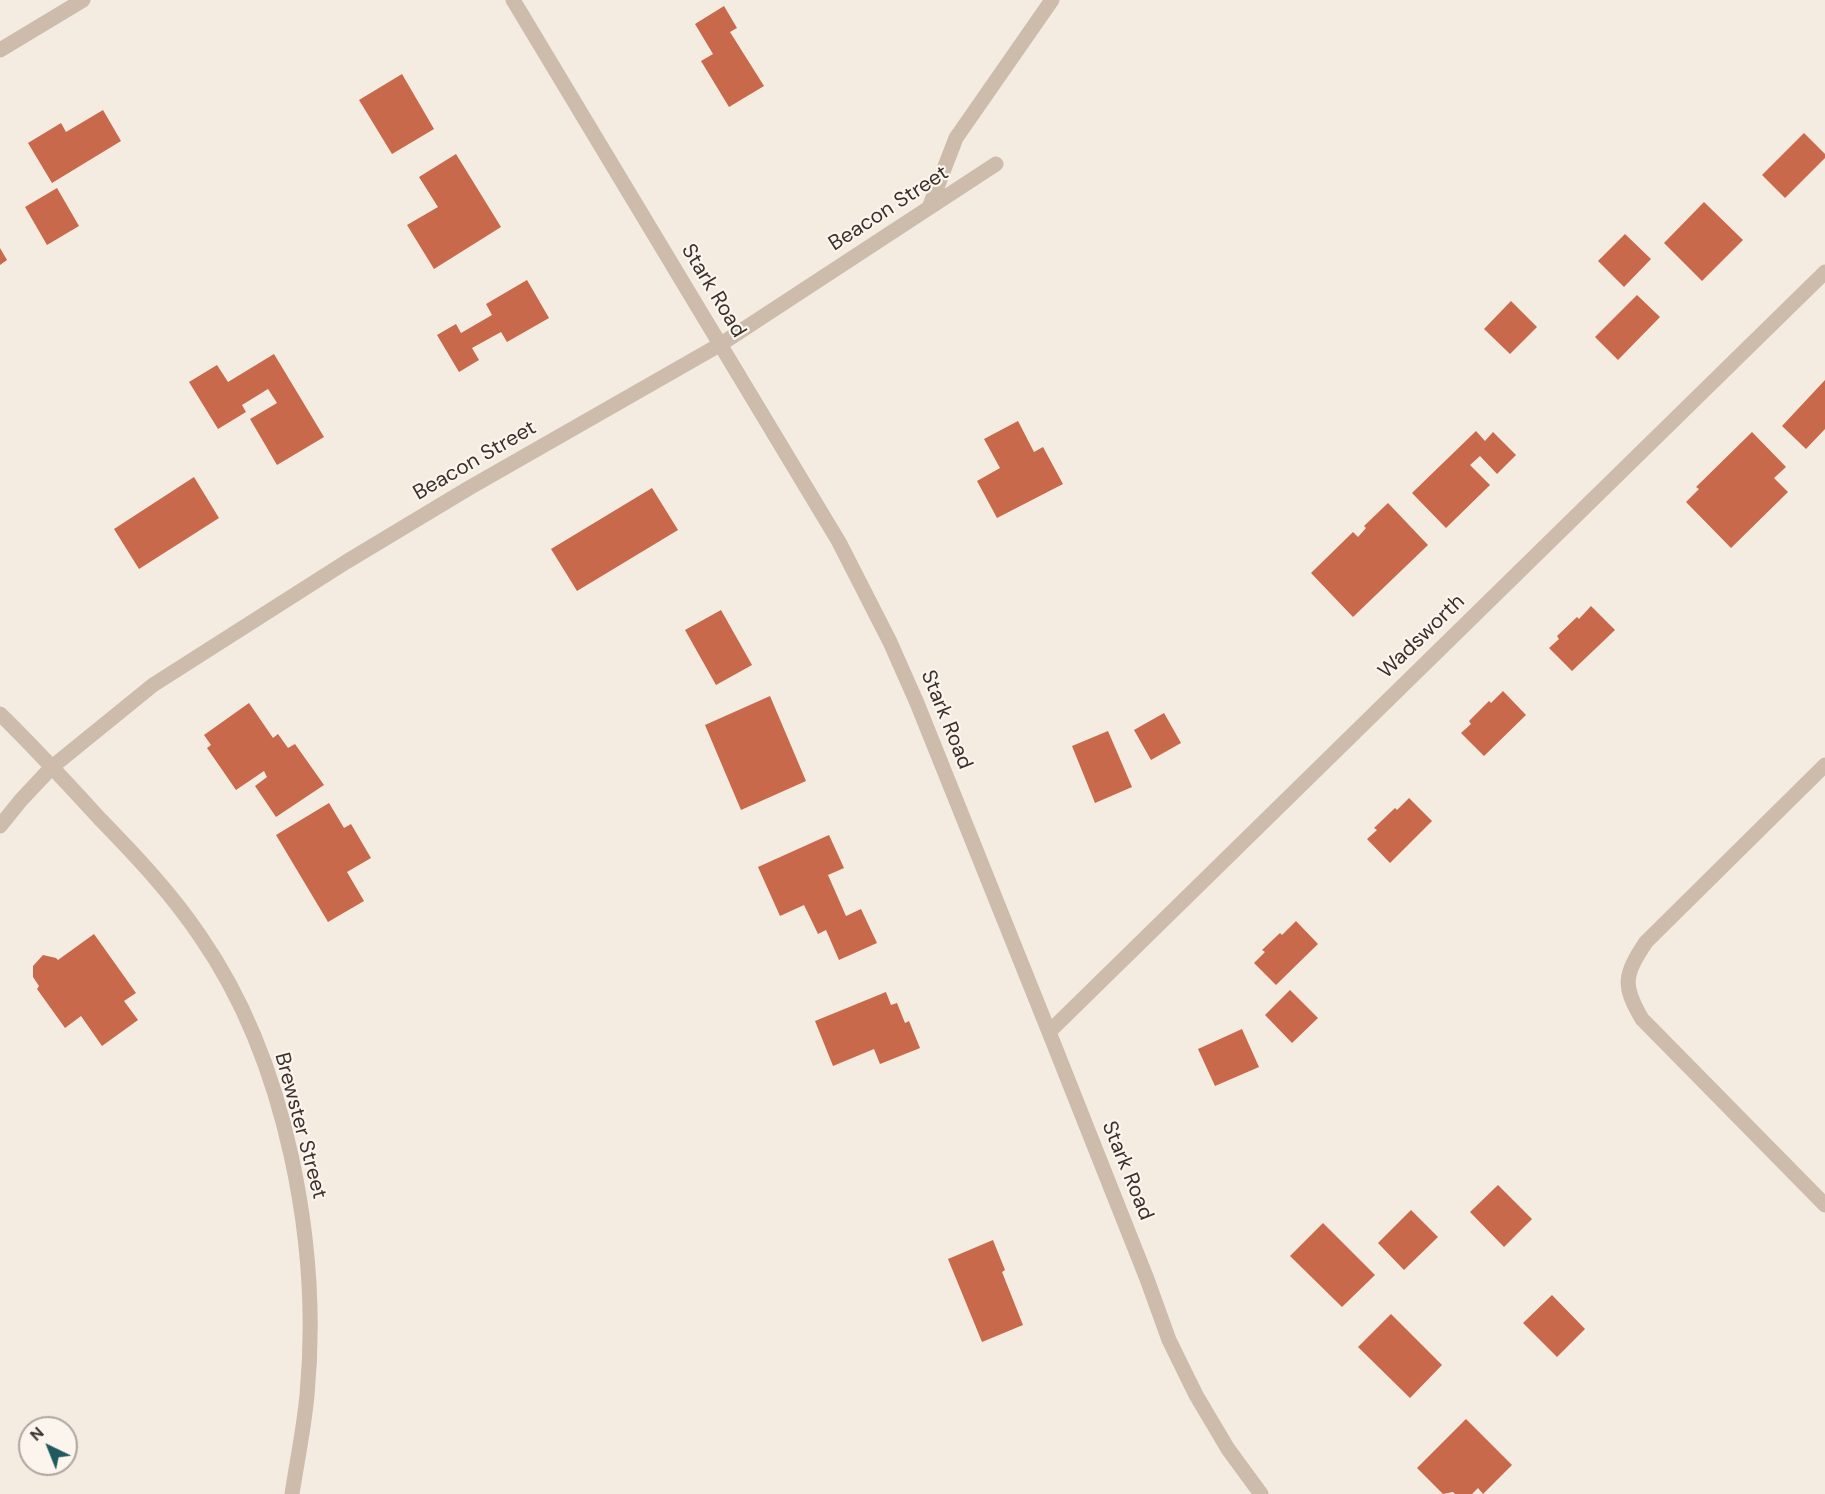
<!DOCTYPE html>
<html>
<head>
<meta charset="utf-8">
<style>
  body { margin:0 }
  #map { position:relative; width:1825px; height:1494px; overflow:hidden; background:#f4ebe1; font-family:"DM Sans",sans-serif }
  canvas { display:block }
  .north { position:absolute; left:18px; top:1416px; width:60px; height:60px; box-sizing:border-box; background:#fbf5ee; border:2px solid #aea6a0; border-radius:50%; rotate:317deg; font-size:16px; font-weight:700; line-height:24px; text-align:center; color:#3b302b }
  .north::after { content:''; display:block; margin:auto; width:21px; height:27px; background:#1f5a5e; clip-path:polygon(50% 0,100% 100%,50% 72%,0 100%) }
</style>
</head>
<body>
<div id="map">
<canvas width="1825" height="1494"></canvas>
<div class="north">N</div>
</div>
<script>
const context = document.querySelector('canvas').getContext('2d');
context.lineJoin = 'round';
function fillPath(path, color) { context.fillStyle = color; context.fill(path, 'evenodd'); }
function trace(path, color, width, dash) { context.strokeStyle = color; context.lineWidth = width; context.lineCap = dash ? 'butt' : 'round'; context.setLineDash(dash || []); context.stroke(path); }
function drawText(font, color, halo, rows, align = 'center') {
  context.font = font + ' "DM Sans",sans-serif'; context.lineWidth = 4.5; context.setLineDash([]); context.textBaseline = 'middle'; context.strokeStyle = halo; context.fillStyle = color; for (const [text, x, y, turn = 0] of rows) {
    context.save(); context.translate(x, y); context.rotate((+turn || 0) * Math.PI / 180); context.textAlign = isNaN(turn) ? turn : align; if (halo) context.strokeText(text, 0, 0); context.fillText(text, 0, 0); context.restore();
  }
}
const building = new Path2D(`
  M 724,6 L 737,28 L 730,32 L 764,86 L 729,107 L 701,61 L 713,54 L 695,24 Z
  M 402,74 L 434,129 L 392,154 L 359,100 Z
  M 103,110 L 121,141 L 52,183 L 28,143 L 61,123 L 66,132 Z
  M 1804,133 L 1825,154 L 1825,158 L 1785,198 L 1762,175 Z
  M 456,154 L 501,227 L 434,269 L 407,225 L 438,207 L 419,177 Z
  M 57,188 L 79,226 L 47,245 L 25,207 Z
  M 1704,202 L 1743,240 L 1702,281 L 1664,243 Z
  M 1625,234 L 1651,259 L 1624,287 L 1598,261 Z
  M 0,248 L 7,260 L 0,265 Z
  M 527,280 L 549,318 L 507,342 L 501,332 L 472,348 L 479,360 L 459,372 L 437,335 L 456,324 L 461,333 L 492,315 L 486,304 Z
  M 1637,295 L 1660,317 L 1618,360 L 1595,337 Z
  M 1511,301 L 1537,327 L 1510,354 L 1484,329 Z
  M 274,354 L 324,437 L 277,465 L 250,419 L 277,403 L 268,389 L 242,405 L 246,412 L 218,429 L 189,382 L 217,365 L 228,382 Z
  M 1825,380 L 1825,429 L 1806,449 L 1782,426 Z
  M 1018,421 L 1034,452 L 1043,447 L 1063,484 L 997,518 L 977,481 L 1000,468 L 984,439 Z
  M 1476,431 L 1485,441 L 1493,432 L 1516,455 L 1497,474 L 1480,456 L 1470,465 L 1490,485 L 1446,528 L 1412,493 Z
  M 1752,432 L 1786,467 L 1774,478 L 1788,492 L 1731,548 L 1686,502 L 1699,489 L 1696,487 Z
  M 194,477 L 219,518 L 139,569 L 114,529 Z
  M 652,488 L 678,530 L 577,591 L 551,549 Z
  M 1388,503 L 1428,545 L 1353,617 L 1311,573 L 1353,532 L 1358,537 L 1366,528 L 1364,526 Z
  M 1591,606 L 1615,630 L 1572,671 L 1549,648 L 1559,639 L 1557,636 L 1577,617 L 1579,619 Z
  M 721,610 L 752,665 L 716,685 L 685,630 Z
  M 1503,691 L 1526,715 L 1484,756 L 1461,733 L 1471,724 L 1469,721 L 1489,701 L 1491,703 Z
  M 770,696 L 806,781 L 741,810 L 705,725 Z
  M 249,703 L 273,738 L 278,734 L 288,748 L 295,744 L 324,785 L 276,817 L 255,786 L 267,777 L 264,771 L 236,790 L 207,748 L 211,745 L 204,735 Z
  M 1164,713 L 1181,743 L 1151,760 L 1134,730 Z
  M 1108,731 L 1132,787 L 1095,803 L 1072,746 Z
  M 1409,798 L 1432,821 L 1390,863 L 1367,839 L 1377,830 L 1374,828 L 1395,808 L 1397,810 Z
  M 329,803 L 344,828 L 351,824 L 371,858 L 347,872 L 364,901 L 328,922 L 276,835 Z
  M 829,835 L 844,868 L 828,875 L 846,916 L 861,909 L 877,943 L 839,960 L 826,930 L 818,934 L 804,905 L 780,916 L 758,867 Z
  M 1296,921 L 1318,944 L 1276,985 L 1254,963 L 1265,952 L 1262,950 L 1280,933 L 1282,935 Z
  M 94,934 L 136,993 L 124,1001 L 138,1020 L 102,1046 L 81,1016 L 65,1028 L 37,989 L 39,986 L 33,977 L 33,966 L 43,955 L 56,958 L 58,960 Z
  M 1290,990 L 1318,1018 L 1292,1043 L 1265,1015 Z
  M 886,992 L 891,1005 L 897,1003 L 905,1023 L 909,1021 L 920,1048 L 880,1064 L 874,1049 L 833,1066 L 815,1021 Z
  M 1242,1029 L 1259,1067 L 1215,1086 L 1198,1049 Z
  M 1498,1185 L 1532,1219 L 1504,1247 L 1470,1212 Z
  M 1411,1210 L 1438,1237 L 1404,1270 L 1378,1243 Z
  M 1323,1223 L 1375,1275 L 1342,1307 L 1290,1256 Z
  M 993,1240 L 1005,1270 L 1002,1272 L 1023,1325 L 982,1342 L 948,1259 Z
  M 1552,1295 L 1585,1329 L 1557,1357 L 1523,1323 Z
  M 1391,1314 L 1442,1365 L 1410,1398 L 1358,1347 Z
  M 1466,1419 L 1512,1465 L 1483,1494 L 1478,1488 L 1472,1494 L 1455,1494 L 1453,1492 L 1443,1494 L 1417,1468 Z`);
const minor = new Path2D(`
  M 513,0 L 839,542 L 890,642 L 917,703 L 1049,1032 L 1147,1279 L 1169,1340 L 1196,1395 L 1228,1449 L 1261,1494
  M 0,50 L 83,0
  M 929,208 L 956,138 L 1052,0
  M 0,714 C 35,748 67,783 100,819 C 136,856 171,893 200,936 C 287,1061 321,1246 307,1395 C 304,1428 297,1461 292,1494
  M 1825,765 L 1646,942 C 1624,975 1622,985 1642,1019 L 1825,1205
  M 0,826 L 21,800 L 52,767 L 153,685 L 346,562 L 469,488 L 721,344 L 996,164
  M 1049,1032 L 1825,272`);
const streetNames = [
  ["Beacon Street",889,209,-33],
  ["Stark Road",713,291,59],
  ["Beacon Street",475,461,-30],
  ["Wadsworth",1422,637,-44],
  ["Stark Road",946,720,68],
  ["Brewster Street",300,1126,75],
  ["Stark Road",1127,1171,68]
];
fillPath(building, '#c8694b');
trace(minor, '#cdbbac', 15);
drawText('21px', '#3b302b', '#fbf5ee', streetNames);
</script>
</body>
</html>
